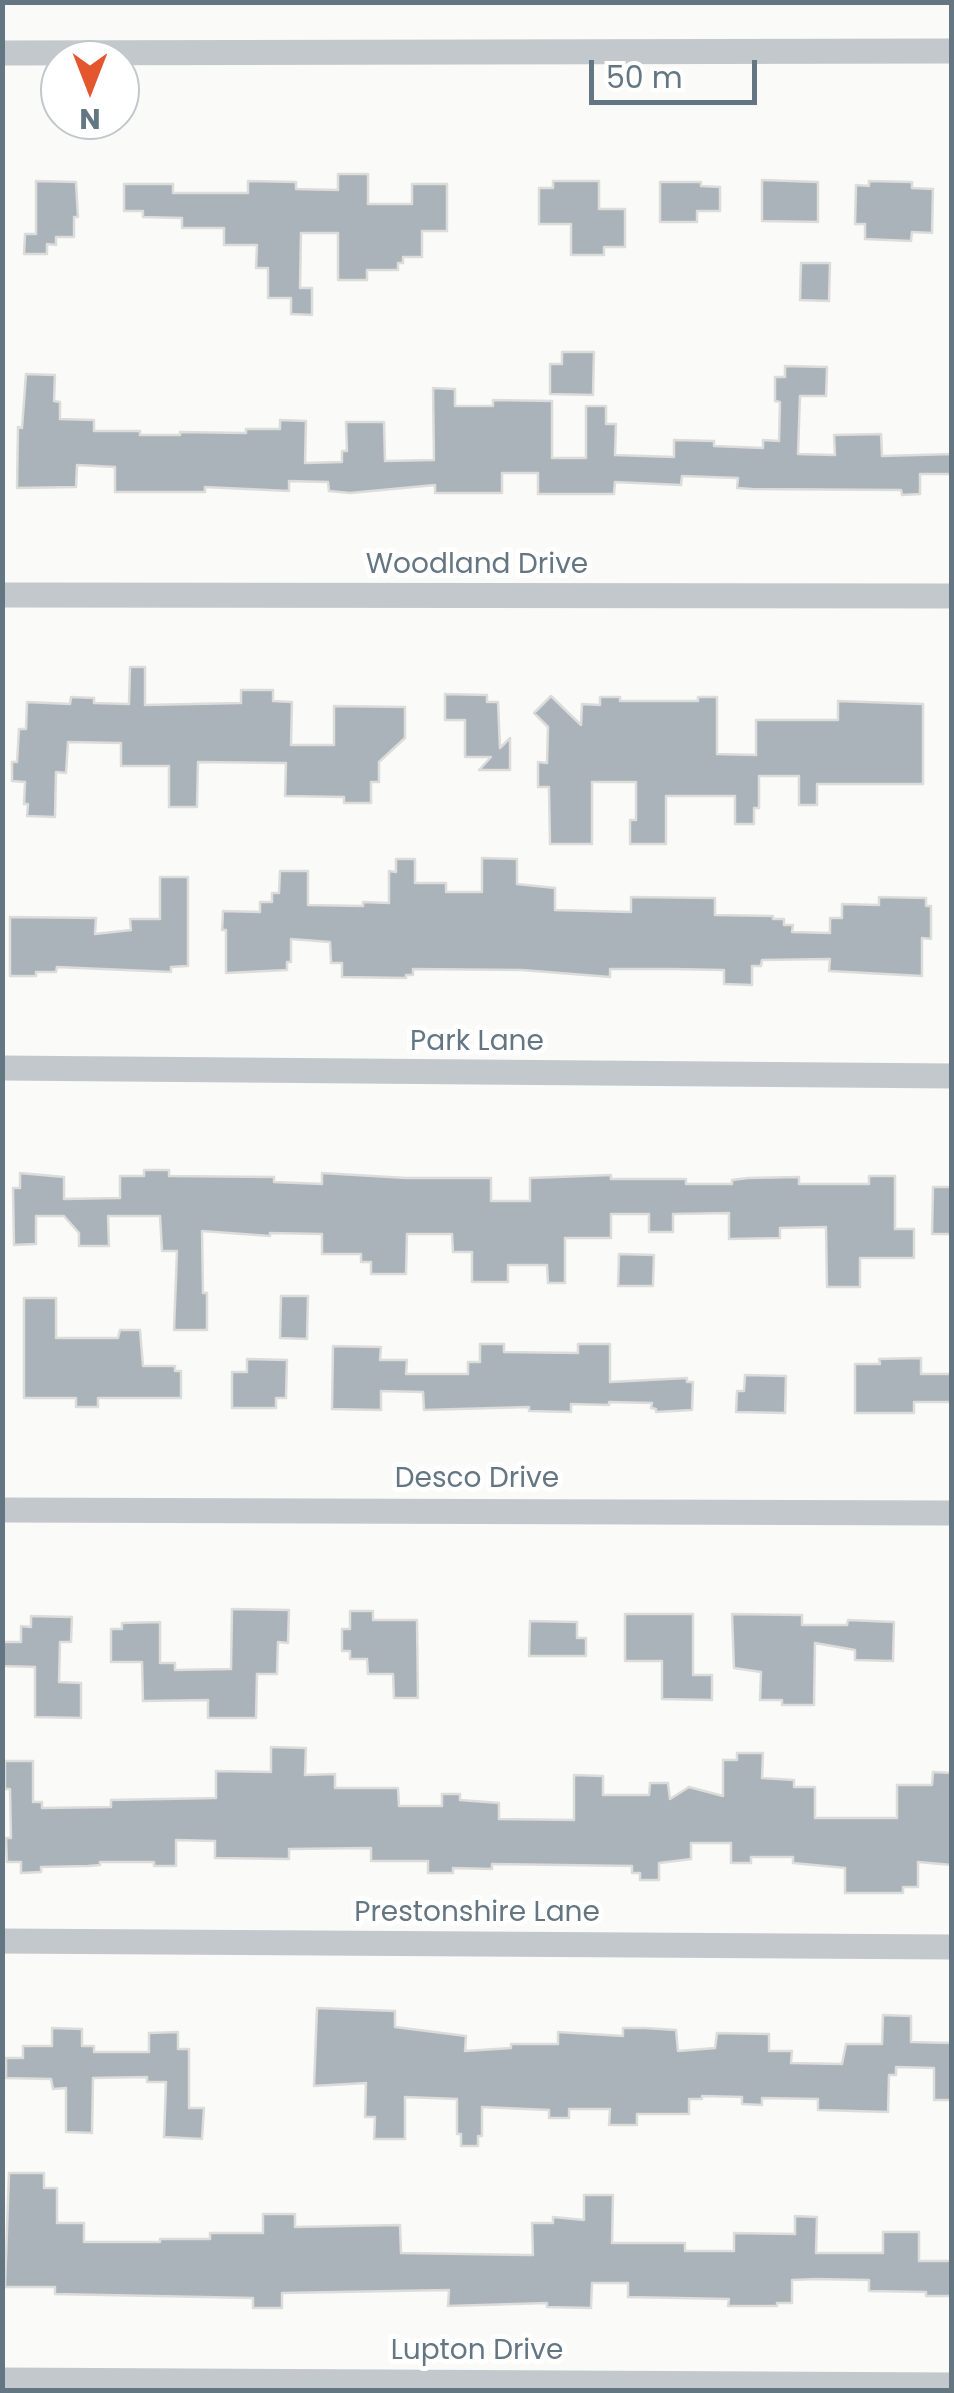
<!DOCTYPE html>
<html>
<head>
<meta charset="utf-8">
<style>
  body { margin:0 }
  #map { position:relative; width:954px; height:2393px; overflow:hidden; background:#fafaf8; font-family:Poppins,sans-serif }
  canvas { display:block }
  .frame { position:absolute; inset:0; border:5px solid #657683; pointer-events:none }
  .north { position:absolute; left:40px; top:40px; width:100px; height:100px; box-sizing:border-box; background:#fff; border:2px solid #c1c8cd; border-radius:50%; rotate:180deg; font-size:28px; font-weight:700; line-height:40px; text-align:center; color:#657683 }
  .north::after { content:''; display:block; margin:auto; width:35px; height:45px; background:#e4572e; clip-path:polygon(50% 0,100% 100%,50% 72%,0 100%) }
  .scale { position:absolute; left:589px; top:60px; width:168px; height:45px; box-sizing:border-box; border:5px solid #657683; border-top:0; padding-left:12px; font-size:30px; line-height:35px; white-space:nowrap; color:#657683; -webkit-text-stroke:8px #fff; paint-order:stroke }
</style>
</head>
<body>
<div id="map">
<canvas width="954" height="2393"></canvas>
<div class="frame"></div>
<div class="north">N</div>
<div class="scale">50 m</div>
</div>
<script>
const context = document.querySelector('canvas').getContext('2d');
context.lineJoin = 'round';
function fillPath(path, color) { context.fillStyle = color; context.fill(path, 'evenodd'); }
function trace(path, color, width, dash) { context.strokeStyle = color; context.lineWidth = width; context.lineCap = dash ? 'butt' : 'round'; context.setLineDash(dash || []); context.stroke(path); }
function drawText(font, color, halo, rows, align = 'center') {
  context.font = font + ' Poppins,sans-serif'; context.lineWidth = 10; context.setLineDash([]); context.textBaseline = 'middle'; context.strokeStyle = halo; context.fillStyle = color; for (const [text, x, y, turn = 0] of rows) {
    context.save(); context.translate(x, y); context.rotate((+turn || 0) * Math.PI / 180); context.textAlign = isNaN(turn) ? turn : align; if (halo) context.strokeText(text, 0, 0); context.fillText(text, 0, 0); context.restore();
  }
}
const building = new Path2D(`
  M 338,174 L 368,174 L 368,204 L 412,204 L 412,184 L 447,184 L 447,231 L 422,231 L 422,257 L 403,257 L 403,263 L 398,263 L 398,270 L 367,270 L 367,280 L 338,280 L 338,233 L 301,233 L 300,288 L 312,288 L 312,315 L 291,314 L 291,298 L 268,298 L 268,268 L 256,268 L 257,245 L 224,245 L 224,228 L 182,228 L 182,218 L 143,217 L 143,211 L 124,211 L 124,184 L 173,184 L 173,193 L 248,193 L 248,181 L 296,182 L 296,189 L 338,190 Z
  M 762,180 L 818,182 L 818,222 L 762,221 Z
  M 36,181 L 76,182 L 78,217 L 74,217 L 74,237 L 56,237 L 56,245 L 47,244 L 47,254 L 24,254 L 25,234 L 36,234 Z
  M 553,181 L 599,181 L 599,209 L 625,209 L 625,247 L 604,247 L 604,255 L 571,255 L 571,224 L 539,224 L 539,188 L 553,188 Z
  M 869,181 L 912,182 L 912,188 L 933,189 L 932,233 L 912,232 L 911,241 L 865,239 L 865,224 L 855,224 L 856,185 L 869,186 Z
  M 660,182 L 701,182 L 701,186 L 720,187 L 720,211 L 697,211 L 697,222 L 660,222 Z
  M 801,263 L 830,263 L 829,301 L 800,300 Z
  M 562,352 L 594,352 L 593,395 L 550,394 L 550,364 L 562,364 Z
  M 785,366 L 827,367 L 826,396 L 800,396 L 798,454 L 835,455 L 834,435 L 881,434 L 882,456 L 952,454 L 952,474 L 920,474 L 920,494 L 902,495 L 901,490 L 752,489 L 737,488 L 738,478 L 682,476 L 681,485 L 615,482 L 614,494 L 538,494 L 538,473 L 502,473 L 502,493 L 435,493 L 435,485 L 350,493 L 329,491 L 328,482 L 289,481 L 289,491 L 205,487 L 205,492 L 115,492 L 115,467 L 77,465 L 76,487 L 17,488 L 18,427 L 22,428 L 26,374 L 55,375 L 54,401 L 60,402 L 60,419 L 94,420 L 94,431 L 140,431 L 140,435 L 180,435 L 180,432 L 246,433 L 246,429 L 280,429 L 280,420 L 306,421 L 305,463 L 342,462 L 342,451 L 347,451 L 346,422 L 384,422 L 385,461 L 434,460 L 433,388 L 455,389 L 455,406 L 493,406 L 493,400 L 552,401 L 552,458 L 586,458 L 586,406 L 606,406 L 606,424 L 616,424 L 615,455 L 674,457 L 674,440 L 714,441 L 714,446 L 763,448 L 763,440 L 779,441 L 780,402 L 775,401 L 775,377 L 785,377 Z
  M 130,667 L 145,667 L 145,705 L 241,703 L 241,690 L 273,690 L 273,701 L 292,702 L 291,745 L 334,745 L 334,706 L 405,707 L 405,738 L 379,762 L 379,782 L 371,782 L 371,803 L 344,803 L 344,797 L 285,796 L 286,763 L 198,762 L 197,807 L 169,807 L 169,766 L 121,766 L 121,743 L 68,742 L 66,773 L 56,772 L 55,817 L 27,816 L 28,804 L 24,804 L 25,782 L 12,781 L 12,762 L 17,762 L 19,729 L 26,729 L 27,702 L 70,704 L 71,697 L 94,698 L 94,703 L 129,704 Z
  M 445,694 L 487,695 L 487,702 L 498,702 L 500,748 L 510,738 L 510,770 L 479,770 L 491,757 L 465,757 L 465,720 L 445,720 Z
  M 551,696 L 581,725 L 582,704 L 600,705 L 600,697 L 620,697 L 620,701 L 698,701 L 698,697 L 717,697 L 717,754 L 756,755 L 756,720 L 838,720 L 838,701 L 923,704 L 923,784 L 817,784 L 817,805 L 799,805 L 799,776 L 759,776 L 759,808 L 754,808 L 754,824 L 735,824 L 735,796 L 666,796 L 666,844 L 630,844 L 630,820 L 636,820 L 636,782 L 592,782 L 592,844 L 550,844 L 549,787 L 538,787 L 538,762 L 547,763 L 548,727 L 534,713 Z
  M 482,858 L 517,859 L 517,884 L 555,888 L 555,910 L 631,912 L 631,897 L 715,898 L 715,915 L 773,916 L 773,919 L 784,919 L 784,925 L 793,925 L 792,932 L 830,933 L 830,918 L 842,918 L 842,904 L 879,905 L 879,897 L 926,898 L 926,906 L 931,906 L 931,939 L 922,938 L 922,976 L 829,971 L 830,959 L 762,960 L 761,966 L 752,966 L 752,985 L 724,984 L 724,970 L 673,969 L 610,969 L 610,977 L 522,970 L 413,969 L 413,975 L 406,975 L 406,978 L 342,977 L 342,963 L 331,963 L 330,942 L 291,939 L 291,962 L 287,962 L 287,970 L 226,973 L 226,930 L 222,930 L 223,911 L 260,912 L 260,902 L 272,902 L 272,893 L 279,893 L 280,871 L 308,871 L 308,905 L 363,906 L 363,902 L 389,903 L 389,871 L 396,872 L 396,859 L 415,859 L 415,883 L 446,883 L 446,892 L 482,892 Z
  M 160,877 L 188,877 L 188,966 L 171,967 L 171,972 L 57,967 L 56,972 L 36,972 L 36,976 L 10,976 L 10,917 L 96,918 L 95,934 L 131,930 L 130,919 L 160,919 Z
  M 144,1170 L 169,1170 L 169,1176 L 274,1177 L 274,1182 L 322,1184 L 322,1173 L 406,1178 L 491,1178 L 491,1201 L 530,1201 L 530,1178 L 611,1175 L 611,1179 L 686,1179 L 686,1184 L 732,1184 L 732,1180 L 748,1178 L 799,1177 L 799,1184 L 869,1184 L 869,1176 L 895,1176 L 895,1229 L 914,1229 L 914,1258 L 860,1258 L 860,1287 L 827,1287 L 826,1227 L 780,1228 L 780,1238 L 729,1239 L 729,1213 L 673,1214 L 673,1232 L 649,1232 L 649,1214 L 611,1214 L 611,1238 L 565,1238 L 565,1283 L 548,1283 L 547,1265 L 508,1265 L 508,1282 L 472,1282 L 472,1252 L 453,1252 L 452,1234 L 407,1234 L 406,1274 L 371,1274 L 371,1262 L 361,1262 L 361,1254 L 322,1254 L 322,1234 L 270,1233 L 270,1236 L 202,1231 L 203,1293 L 207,1293 L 207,1330 L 174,1330 L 177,1251 L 162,1251 L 160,1216 L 108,1216 L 109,1246 L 79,1246 L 79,1233 L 64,1216 L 36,1216 L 36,1244 L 14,1245 L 13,1188 L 20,1188 L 20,1173 L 64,1177 L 64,1199 L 120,1198 L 120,1176 L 144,1176 Z
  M 933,1187 L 952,1187 L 951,1234 L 932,1234 Z
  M 619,1254 L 654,1255 L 653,1286 L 618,1286 Z
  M 281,1296 L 308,1296 L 307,1339 L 280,1338 Z
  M 24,1298 L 56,1298 L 56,1338 L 118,1338 L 120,1330 L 140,1330 L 143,1366 L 175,1366 L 175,1371 L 181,1371 L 181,1398 L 98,1398 L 98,1407 L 76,1407 L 76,1398 L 24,1398 Z
  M 480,1344 L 504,1344 L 504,1352 L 578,1353 L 578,1344 L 610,1344 L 610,1382 L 687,1378 L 687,1382 L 693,1382 L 692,1410 L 656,1412 L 656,1409 L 651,1408 L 652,1403 L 609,1402 L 609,1405 L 571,1404 L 571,1412 L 529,1411 L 529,1407 L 424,1410 L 423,1392 L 381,1391 L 381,1410 L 332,1409 L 333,1346 L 381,1347 L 380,1360 L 407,1360 L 406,1374 L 468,1374 L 468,1362 L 480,1362 Z
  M 921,1358 L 921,1374 L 952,1374 L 952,1402 L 914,1402 L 914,1413 L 855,1413 L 855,1364 L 880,1364 L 879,1359 Z
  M 247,1359 L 287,1360 L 286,1398 L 276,1398 L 276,1408 L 232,1408 L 232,1372 L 247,1372 Z
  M 745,1375 L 786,1376 L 785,1413 L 736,1412 L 737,1391 L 744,1391 Z
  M 232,1609 L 289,1610 L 288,1643 L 278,1642 L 277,1674 L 257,1674 L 256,1718 L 208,1718 L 208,1700 L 143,1701 L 142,1662 L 111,1662 L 111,1629 L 122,1629 L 122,1623 L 160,1622 L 160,1663 L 175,1663 L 175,1670 L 231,1669 Z
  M 350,1611 L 373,1611 L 373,1620 L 417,1620 L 418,1698 L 394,1698 L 393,1674 L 368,1674 L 367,1659 L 350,1659 L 350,1651 L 342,1651 L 342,1629 L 350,1629 Z
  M 625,1614 L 693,1614 L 693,1675 L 712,1675 L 712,1700 L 662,1699 L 662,1661 L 625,1661 Z
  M 732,1614 L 802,1615 L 802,1625 L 847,1625 L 848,1620 L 894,1622 L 893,1661 L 855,1660 L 855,1650 L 815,1643 L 814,1705 L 782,1705 L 782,1700 L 760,1700 L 761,1672 L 734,1668 Z
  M 31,1616 L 72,1617 L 71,1642 L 60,1642 L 59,1682 L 81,1683 L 81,1718 L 35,1717 L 35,1667 L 2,1666 L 2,1642 L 21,1642 L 21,1626 L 31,1627 Z
  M 530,1621 L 577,1622 L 577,1638 L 586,1638 L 586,1656 L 529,1656 Z
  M 271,1747 L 306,1748 L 305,1775 L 335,1774 L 335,1788 L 398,1788 L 399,1806 L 442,1806 L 442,1794 L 460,1794 L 460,1800 L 499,1803 L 499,1819 L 574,1820 L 574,1775 L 603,1776 L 603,1795 L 649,1795 L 650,1783 L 668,1783 L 670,1799 L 689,1787 L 723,1796 L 723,1760 L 737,1760 L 737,1753 L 763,1753 L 762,1778 L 794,1780 L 794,1787 L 815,1787 L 815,1818 L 897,1818 L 897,1785 L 932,1785 L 933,1772 L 952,1773 L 952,1865 L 918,1862 L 918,1887 L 903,1887 L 903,1893 L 845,1893 L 845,1868 L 793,1863 L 793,1857 L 751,1857 L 751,1863 L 731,1863 L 731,1843 L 691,1843 L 691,1859 L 659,1863 L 659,1880 L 640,1880 L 640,1873 L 632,1873 L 632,1866 L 492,1864 L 492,1869 L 453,1868 L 453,1873 L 428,1873 L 428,1861 L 371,1861 L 371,1848 L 289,1849 L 289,1859 L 215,1858 L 215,1841 L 176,1840 L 176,1866 L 154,1866 L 154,1862 L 100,1862 L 100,1865 L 88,1866 L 41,1867 L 41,1872 L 21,1873 L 21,1862 L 7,1862 L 6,1838 L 11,1838 L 10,1789 L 5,1789 L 5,1761 L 33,1761 L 33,1802 L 42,1802 L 42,1808 L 111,1807 L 111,1800 L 216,1798 L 216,1771 L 271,1772 Z
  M 317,2008 L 395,2011 L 395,2027 L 466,2036 L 465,2051 L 511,2048 L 511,2044 L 558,2044 L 558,2032 L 623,2036 L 623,2028 L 645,2028 L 676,2030 L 678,2051 L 715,2048 L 717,2033 L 769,2034 L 769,2051 L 792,2051 L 791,2063 L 842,2064 L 846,2044 L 882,2044 L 883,2015 L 911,2016 L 911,2042 L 952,2043 L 952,2100 L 934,2100 L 934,2068 L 896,2067 L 896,2075 L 889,2075 L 888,2112 L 818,2110 L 818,2099 L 762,2098 L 762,2105 L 742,2104 L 742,2097 L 702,2096 L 702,2099 L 689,2099 L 689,2114 L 637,2114 L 637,2125 L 609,2125 L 610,2109 L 569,2109 L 569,2118 L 549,2118 L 549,2110 L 482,2107 L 482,2136 L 478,2136 L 478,2146 L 461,2146 L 461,2134 L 457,2134 L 457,2099 L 405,2097 L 405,2139 L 374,2139 L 375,2117 L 365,2117 L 366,2083 L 314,2086 Z
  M 52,2028 L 82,2029 L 82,2046 L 94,2046 L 94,2052 L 149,2052 L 149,2033 L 178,2032 L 178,2049 L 189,2049 L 189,2108 L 204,2108 L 202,2139 L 164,2137 L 166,2082 L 147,2082 L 147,2077 L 93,2078 L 92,2133 L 66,2132 L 66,2088 L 53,2089 L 51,2079 L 6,2078 L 6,2058 L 23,2058 L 23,2046 L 52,2046 Z
  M 9,2173 L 44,2173 L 44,2188 L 57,2188 L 57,2223 L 84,2223 L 84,2242 L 160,2242 L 160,2239 L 210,2239 L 210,2233 L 263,2233 L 263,2214 L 295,2214 L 295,2227 L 400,2225 L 401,2253 L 529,2255 L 533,2255 L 532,2223 L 553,2223 L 553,2217 L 584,2220 L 584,2195 L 613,2195 L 612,2243 L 685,2243 L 685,2251 L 734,2251 L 734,2233 L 795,2234 L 795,2216 L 817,2217 L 816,2253 L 883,2253 L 883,2232 L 919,2232 L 919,2261 L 952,2261 L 952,2296 L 926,2296 L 926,2292 L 869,2291 L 869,2280 L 816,2279 L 792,2280 L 792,2303 L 777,2303 L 777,2306 L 728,2306 L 729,2299 L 628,2297 L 628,2283 L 592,2283 L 591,2308 L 547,2307 L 547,2303 L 448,2306 L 449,2290 L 282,2293 L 282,2308 L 253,2308 L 253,2298 L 55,2294 L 55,2287 L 5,2287 Z`);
const minor = new Path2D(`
  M 2,53 L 952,51
  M 2,595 L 952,596
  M 2,1068 L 952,1076
  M 2,1510 L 952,1513
  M 2,1941 L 952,1947
  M 2,2380 L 952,2385`);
const streetNames = [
  ["Woodland Drive",477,566],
  ["Park Lane",477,1043],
  ["Desco Drive",477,1480],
  ["Prestonshire Lane",477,1914],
  ["Lupton Drive",477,2352]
];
fillPath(building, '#aab3b9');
trace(building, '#dcdcda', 2.5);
trace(minor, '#c3c8cc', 25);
drawText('28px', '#657683', '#fff', streetNames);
</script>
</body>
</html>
